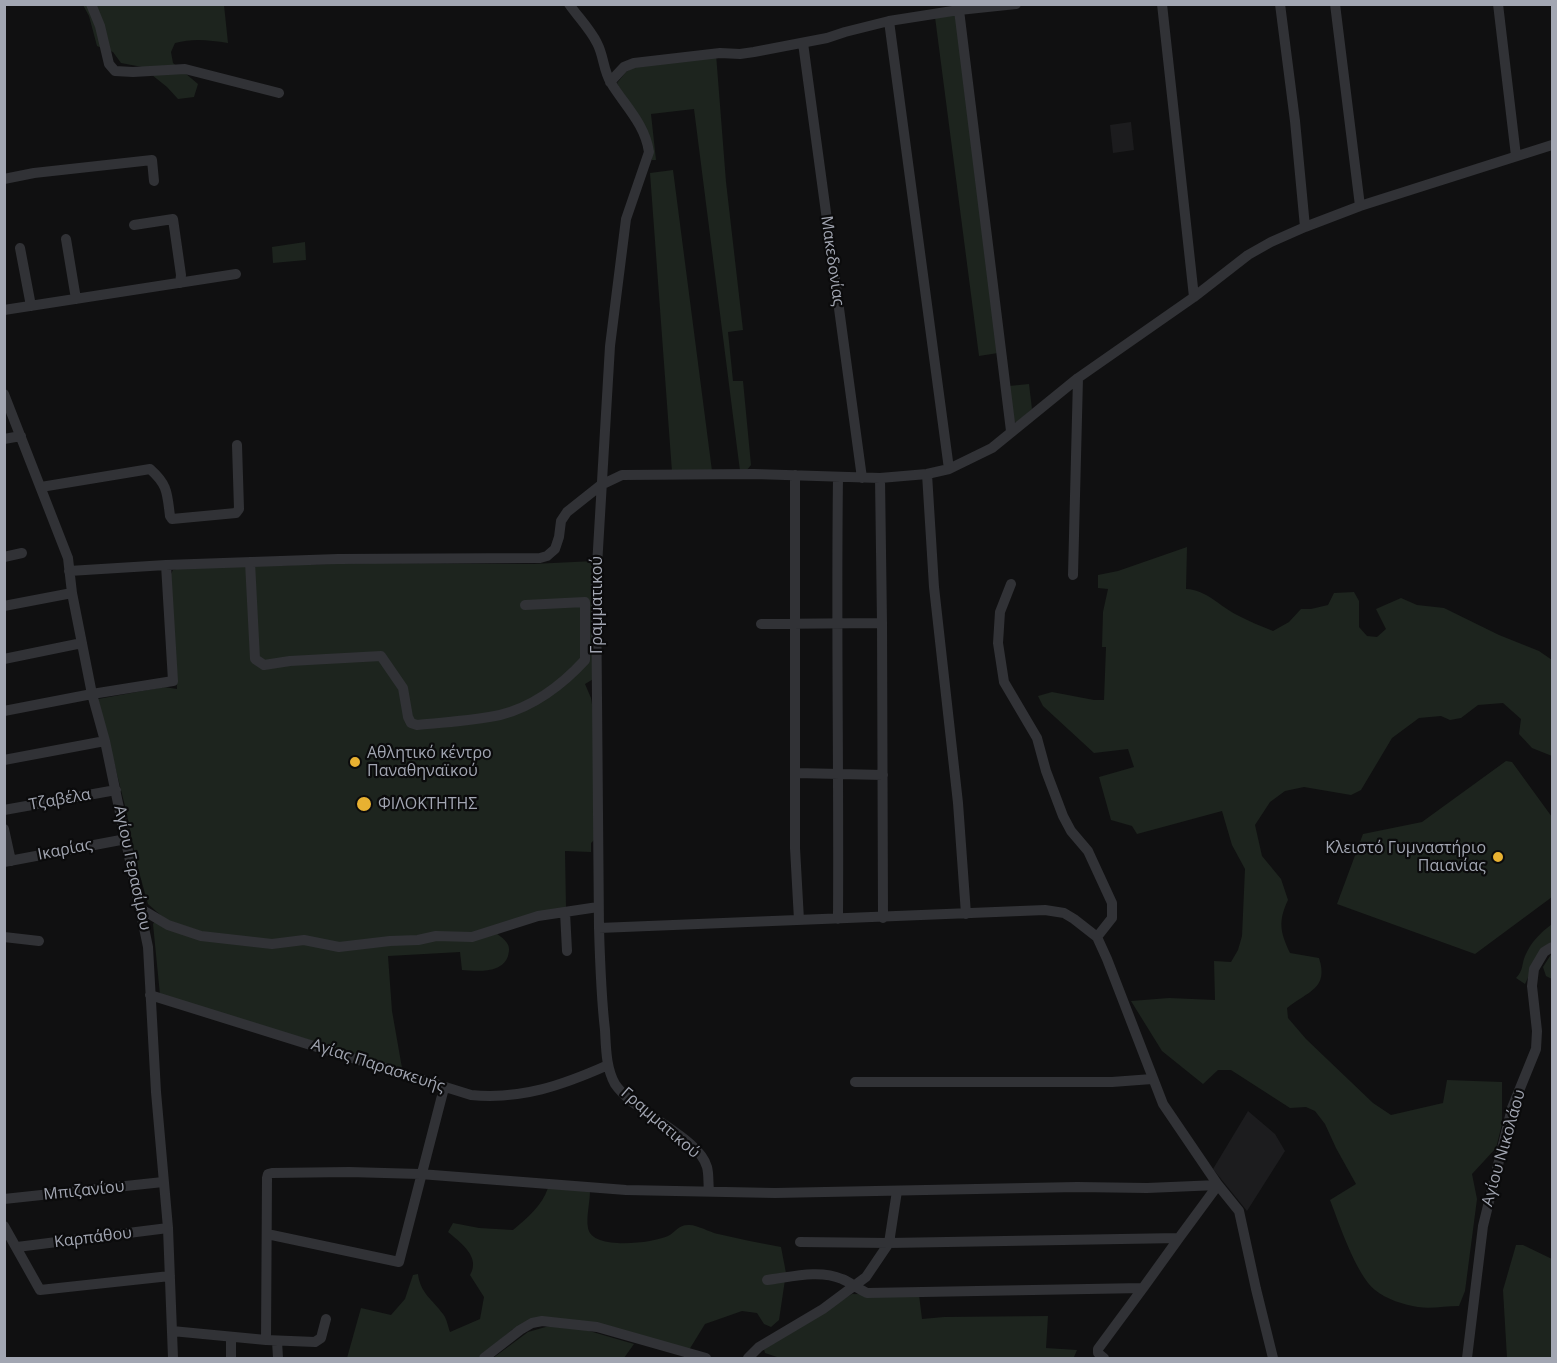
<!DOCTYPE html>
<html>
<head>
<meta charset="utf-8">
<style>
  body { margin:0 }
  #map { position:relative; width:1557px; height:1363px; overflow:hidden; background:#101011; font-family:"Open Sans",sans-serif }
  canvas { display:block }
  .frame { position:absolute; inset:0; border:6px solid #a2a6b2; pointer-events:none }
</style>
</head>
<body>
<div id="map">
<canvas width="1557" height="1363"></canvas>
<div class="frame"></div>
</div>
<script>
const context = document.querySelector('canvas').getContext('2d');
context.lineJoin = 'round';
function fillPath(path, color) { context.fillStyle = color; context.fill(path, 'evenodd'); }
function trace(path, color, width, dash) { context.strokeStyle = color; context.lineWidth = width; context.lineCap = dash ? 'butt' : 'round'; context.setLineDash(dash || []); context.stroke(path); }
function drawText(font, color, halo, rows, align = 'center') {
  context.font = font + ' "Open Sans",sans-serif'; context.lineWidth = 4.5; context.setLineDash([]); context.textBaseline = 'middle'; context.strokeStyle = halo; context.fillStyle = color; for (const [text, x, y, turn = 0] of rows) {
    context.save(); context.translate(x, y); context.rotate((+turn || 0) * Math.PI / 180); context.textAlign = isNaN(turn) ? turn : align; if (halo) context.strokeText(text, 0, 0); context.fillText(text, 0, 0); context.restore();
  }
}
const built = new Path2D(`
  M 1131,122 L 1134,150 L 1113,153 L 1110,125 Z
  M 1248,1111 L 1275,1134 L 1285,1151 L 1247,1211 L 1213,1169 Z`);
const green = new Path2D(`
  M 83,5 L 224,5 L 228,43 C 209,40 193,38 175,43 L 171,52 L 173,63 L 198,84 L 194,97 L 178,99 L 167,87 L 142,67 L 121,63 L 113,52 L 97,46 L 89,16 Z
  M 956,14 L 998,353 L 979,356 L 935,17 Z
  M 716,54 L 726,182 L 743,330 L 728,332 L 733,381 L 743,381 L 751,465 L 746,471 L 740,471 L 694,109 L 651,114 L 656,160 L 652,160 L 652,150 L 617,83 L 626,72 L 635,66 Z
  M 673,170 L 712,471 L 672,472 L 650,173 Z
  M 305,242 L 306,260 L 273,263 L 272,247 Z
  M 1029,384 L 1032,409 L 1017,422 L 1013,422 L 1009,386 Z
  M 1187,547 L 1186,589 C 1207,590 1219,606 1237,615 C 1248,621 1261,626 1273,631 L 1289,622 L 1301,609 L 1311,609 L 1328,605 L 1334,593 L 1354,592 L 1359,601 L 1359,627 L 1367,636 L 1377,637 L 1386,629 L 1376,609 L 1401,598 L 1417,605 L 1444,608 L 1499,635 L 1539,651 L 1552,660 L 1552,756 L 1532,748 L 1519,734 L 1521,719 L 1503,703 L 1478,705 L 1461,718 L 1450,720 L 1441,716 L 1419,718 L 1392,738 L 1361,790 L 1351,795 L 1304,787 L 1285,791 L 1270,802 L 1255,825 L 1262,856 L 1281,879 L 1288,900 C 1278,921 1280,932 1290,953 L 1319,958 C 1329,989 1308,991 1287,1008 L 1288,1018 L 1306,1039 L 1373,1103 L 1391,1115 L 1443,1103 L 1447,1080 L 1502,1082 L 1502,1124 L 1496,1148 L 1472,1174 L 1477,1199 L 1465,1291 L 1459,1306 C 1446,1306 1431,1309 1418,1307 C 1404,1305 1386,1299 1375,1290 C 1356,1275 1339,1223 1330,1200 L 1356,1184 L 1336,1148 L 1325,1124 L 1315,1111 L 1306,1107 L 1290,1108 L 1231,1070 L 1218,1070 L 1203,1084 L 1162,1051 L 1131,1001 L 1169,998 L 1215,1000 L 1214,961 L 1231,962 L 1238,950 L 1242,936 L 1245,869 L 1232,845 L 1222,811 L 1137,834 L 1132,826 L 1111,820 L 1099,777 L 1134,767 L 1128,749 L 1094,753 L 1043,706 L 1038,696 L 1052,692 L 1094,700 L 1104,700 L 1106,647 L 1102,647 L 1103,612 L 1108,589 L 1098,588 L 1098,575 L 1118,571 Z
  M 594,561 L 595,678 L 585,684 L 591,698 L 595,723 L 595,839 L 591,843 L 591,852 L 565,851 L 566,908 L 476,934 L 347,944 L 271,941 L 203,932 L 166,920 L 148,904 L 137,865 L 125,806 L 98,699 L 164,687 L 177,689 L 170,576 L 173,570 L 180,568 L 372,563 L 533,564 Z
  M 1506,761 L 1512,762 L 1552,817 L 1552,897 L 1475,954 L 1337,904 L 1363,834 L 1422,822 Z
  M 155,921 L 169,928 L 341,949 L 496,933 C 505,940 512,944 508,956 C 502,974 477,971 462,970 L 460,952 L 388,956 L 392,1011 L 402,1068 L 160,995 L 153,924 Z
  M 1552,924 L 1552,941 L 1541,950 L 1525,984 L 1516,978 C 1524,969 1521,966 1525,956 C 1531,942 1540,933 1552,924 Z
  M 1552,953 L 1552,979 L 1546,976 L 1543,967 Z
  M 548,1188 L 590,1191 C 590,1202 586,1217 588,1228 C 592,1251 653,1243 668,1236 C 676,1232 678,1225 688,1225 C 696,1224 709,1232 718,1234 C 739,1239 760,1243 781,1247 L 786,1273 L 779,1320 L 771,1327 L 764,1324 L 757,1313 L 742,1311 L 705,1324 L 689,1350 L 582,1322 L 513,1329 L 478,1358 L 347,1358 L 361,1308 L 391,1315 L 405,1299 L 413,1275 L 418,1274 C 420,1293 433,1300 443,1314 C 447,1319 448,1327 450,1332 L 480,1319 L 484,1297 L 470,1275 C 481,1257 461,1243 448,1232 L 453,1223 L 479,1228 L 513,1230 C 527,1218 542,1206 548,1188 Z
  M 1516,1245 L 1523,1245 L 1552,1259 L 1552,1358 L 1507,1358 L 1503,1290 Z
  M 852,1294 L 919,1295 L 922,1319 L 944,1317 L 1048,1316 L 1046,1348 L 1077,1350 L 1074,1357 L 1059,1358 L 780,1358 L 765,1353 L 764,1349 Z
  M 549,1326 L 579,1328 L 634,1344 L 624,1358 L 493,1358 L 528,1332 Z`);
const minor = new Path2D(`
  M 91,4 L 100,26 L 109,64 L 115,71 L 133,72 L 185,69 L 279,93
  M 569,4 C 578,17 590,29 597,43 C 604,56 603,70 611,83 C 625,106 645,124 649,152 L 626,219 L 610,346 L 596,583 L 599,928 C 600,962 601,996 605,1030 C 606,1048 606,1068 615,1084 C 634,1113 699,1137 707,1167 C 709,1174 708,1183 709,1190
  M 1162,4 L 1194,297
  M 1280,4 L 1295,121 L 1305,227
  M 1335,4 L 1360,206
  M 1498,4 L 1516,156
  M 959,10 L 1011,431
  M 889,21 L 949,469
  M 803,43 L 862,478
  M 610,82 L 624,67 L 634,63 L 720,53 L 740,54 L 754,52 L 827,38 L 845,32 L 889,21 L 959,10 L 1016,4
  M 4,179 L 34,173 L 152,160 L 154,181
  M 134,225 L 173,219 L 181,275 L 180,283
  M 66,239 L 76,299
  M 20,248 L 31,306
  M 4,310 L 236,274
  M 4,394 L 68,558 L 72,593 L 92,694 L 105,741 L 148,947 L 156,1092 L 168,1228 L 173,1358
  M 4,439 L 21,436
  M 927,474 L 934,587 L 958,803 L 966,914
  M 795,475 L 795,848 L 799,920
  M 838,478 C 836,625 839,772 838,919
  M 41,487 L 150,469 C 168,485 167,493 170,516 L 172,519 L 236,513 L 239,509 L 237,445
  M 4,557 L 22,553
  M 250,562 L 255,659 L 264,665 L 290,661 L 381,656 L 403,688 L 408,717 L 411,723 L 417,725 C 444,722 473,721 500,715 C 533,707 563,684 585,660 L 585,602 L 525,605
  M 166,565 L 338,559 L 540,558 L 547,556 L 555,549 L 559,537 L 561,521 L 567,512 L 601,485 L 622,475 L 754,474 L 880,478 L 927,474 L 949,469 L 992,448 L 1078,378 L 1194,297 L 1248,255 L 1271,242 L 1305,227 L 1360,206 L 1552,145
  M 1073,575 L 1078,378
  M 1011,584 L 1000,612 L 998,643 L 1004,682 L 1037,738 L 1046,771 L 1063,816 L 1071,831 L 1088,851 L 1112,903 L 1112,918 L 1097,937
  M 4,606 L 72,593
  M 882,623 L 883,918
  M 761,624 L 882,623 L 880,478
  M 4,659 L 82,643
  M 4,711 L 92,694 L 173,681 L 166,565 L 69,571
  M 4,760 L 105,741
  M 796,773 L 883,775
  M 4,810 L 116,790
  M 4,829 L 11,861
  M 4,862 L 126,839
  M 141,909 L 168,925 L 201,936 L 272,944 L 304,940 L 339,947 L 390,941 L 418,940 L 436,936 L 472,937 L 538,916 L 598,907
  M 565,912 L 567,951
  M 599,928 L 1045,910 L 1064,913 L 1074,919 L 1097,937 L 1107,959 L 1163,1104 L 1218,1185 L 1239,1211 L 1256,1289 L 1273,1358
  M 4,937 L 39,941
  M 150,995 L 471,1095 C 521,1100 563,1085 608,1065
  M 855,1082 L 1112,1082 L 1152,1079
  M 4,1199 L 163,1182
  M 4,1226 L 40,1290 L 170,1276
  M 267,1234 L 399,1262 L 444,1088
  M 800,1242 L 889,1243 L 1179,1238 L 1218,1185
  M 17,1247 L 168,1228
  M 767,1280 C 791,1277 819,1269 842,1279 C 850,1282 858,1289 867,1293 L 1143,1288 L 1179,1238
  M 172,1331 L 266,1340 L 267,1178 L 268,1174 L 272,1173 L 349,1172 L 420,1174 L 626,1190 L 775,1193 L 1077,1187 L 1147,1188 L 1218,1185
  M 231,1337 L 231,1358
  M 266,1340 L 315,1342 L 321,1338 L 326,1319
  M 277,1341 L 278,1358
  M 484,1358 L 520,1330 L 532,1323 L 542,1321 L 597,1327 L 706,1358
  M 748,1358 L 759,1347 L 823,1309 L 866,1277 L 889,1243 L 897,1191
  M 1104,1358 L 1098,1353 L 1098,1349 L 1143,1288
  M 1467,1358 L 1483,1226 L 1512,1108 L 1536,1049 L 1537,1031 L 1532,986 L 1534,969 L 1544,952 L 1552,947`);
const markers = [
  [355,762,6,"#e8b131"],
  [364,804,8,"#e8b131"],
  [1498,857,6,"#e8b131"]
];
const streetNames = [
  ["Μακεδονίας",832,261,82],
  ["Γραμματικού",597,605,-90],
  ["Τζαβέλα",60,800,-10],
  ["Ικαρίας",65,850,-11],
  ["Αγίου Γερασίμου",132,868,78],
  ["Αγίας Παρασκευής",378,1066,18],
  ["Γραμματικού",660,1123,41],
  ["Αγίου Νικολάου",1504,1148,-74],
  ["Μπιζανίου",84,1191,-6],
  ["Καρπάθου",93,1238,-7]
];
const poiNames = [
  ["Αθλητικό κέντρο",367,753],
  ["Παναθηναϊκού",367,771],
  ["ΦΙΛΟΚΤΗΤΗΣ",378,804],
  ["Κλειστό Γυμναστήριο",1486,848,"right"],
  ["Παιανίας",1486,866,"right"]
];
fillPath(built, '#1c1c1e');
fillPath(green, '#1d241e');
trace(minor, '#313236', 10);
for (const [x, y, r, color] of markers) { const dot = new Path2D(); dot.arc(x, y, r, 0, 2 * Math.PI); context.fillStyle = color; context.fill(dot); trace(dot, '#0b0b0c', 2); }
drawText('16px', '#a2a6b2', '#0b0b0c', streetNames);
drawText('16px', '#a2a6b2', '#0b0b0c', poiNames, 'left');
</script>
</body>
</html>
